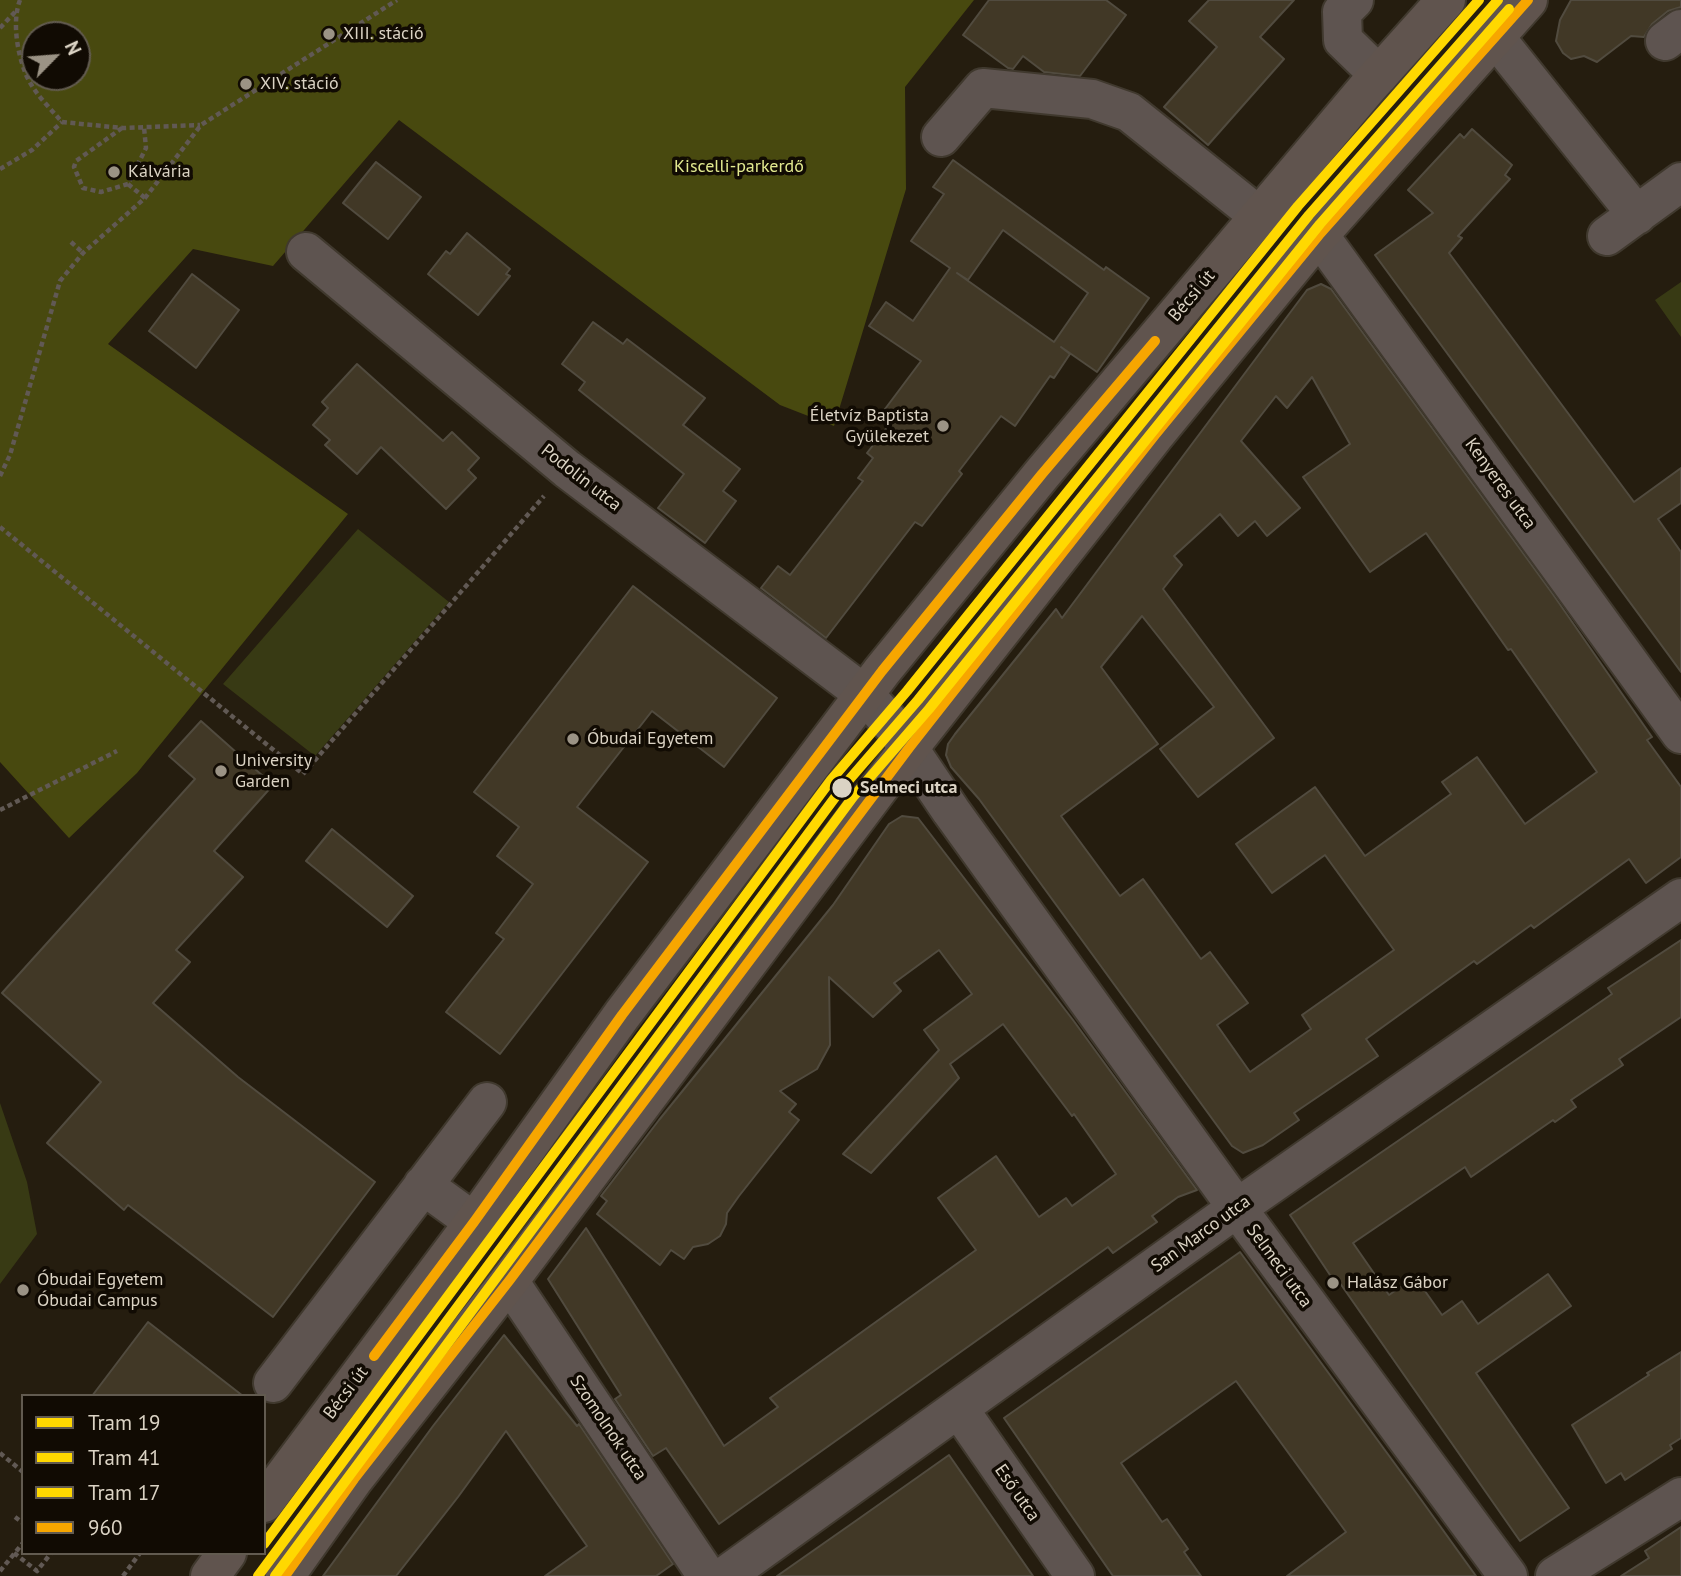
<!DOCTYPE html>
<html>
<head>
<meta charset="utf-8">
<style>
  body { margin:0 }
  #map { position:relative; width:1681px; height:1576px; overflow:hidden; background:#251d0f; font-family:"PT Sans",sans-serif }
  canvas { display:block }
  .legend { position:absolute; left:21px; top:1394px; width:245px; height:161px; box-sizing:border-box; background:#110b03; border:2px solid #625b50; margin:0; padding:9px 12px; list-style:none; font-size:21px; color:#dbd3c4 }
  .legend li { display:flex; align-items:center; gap:14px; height:35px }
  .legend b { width:35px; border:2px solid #625b50 }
  .north { position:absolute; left:21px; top:21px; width:70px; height:70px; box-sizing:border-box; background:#110b03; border:2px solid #625b50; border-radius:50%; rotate:65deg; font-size:19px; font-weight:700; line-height:28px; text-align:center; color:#dbd3c4 }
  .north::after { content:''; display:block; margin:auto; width:24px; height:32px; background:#9b9385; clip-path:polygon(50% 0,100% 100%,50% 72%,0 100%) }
</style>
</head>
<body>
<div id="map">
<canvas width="1681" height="1576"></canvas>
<ul class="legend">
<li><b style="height:9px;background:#ffd800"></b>Tram 19</li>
<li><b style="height:9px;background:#ffd800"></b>Tram 41</li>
<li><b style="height:9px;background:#ffd800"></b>Tram 17</li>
<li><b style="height:9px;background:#f7a600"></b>960</li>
</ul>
<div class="north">N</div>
</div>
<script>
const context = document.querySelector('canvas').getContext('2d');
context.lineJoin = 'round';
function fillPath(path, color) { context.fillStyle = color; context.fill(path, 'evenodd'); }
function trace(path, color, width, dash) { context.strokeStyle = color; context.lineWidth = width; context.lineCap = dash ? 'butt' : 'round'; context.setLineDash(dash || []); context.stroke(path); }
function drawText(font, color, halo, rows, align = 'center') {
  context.font = font + ' "PT Sans",sans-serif'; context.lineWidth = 7; context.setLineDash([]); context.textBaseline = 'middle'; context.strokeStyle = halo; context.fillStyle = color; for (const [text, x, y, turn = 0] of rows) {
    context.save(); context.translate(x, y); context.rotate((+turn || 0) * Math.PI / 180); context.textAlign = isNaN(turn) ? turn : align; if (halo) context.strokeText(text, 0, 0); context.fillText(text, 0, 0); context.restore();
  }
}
const green = new Path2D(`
  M 1681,282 L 1681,337 L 1655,300 Z
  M 358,529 L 449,602 L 315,756 L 223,684 Z
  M 0,1103 L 27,1182 L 37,1234 L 0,1284 Z`);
const forest = new Path2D(`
  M 0,0 L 974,0 L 905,87 L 906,189 L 834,426 L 780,405 L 399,120 L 273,266 L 193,249 L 108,344 L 348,514 L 137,773 L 69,838 L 0,762 ZM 35,35 L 77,35 L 77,77 L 35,77 Z`);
const building = new Path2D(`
  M 989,0 L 1106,0 L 1126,15 L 1080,76 L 1044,72 L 1023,56 L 1013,69 L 1008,68 L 963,35 Z
  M 1209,0 L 1294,0 L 1260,37 L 1284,59 L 1208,145 L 1164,107 L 1217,47 L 1189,21 Z
  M 1571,0 L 1681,0 L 1681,7 L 1668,11 L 1652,24 L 1644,37 L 1631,36 L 1597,62 L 1584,56 L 1571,59 L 1563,53 L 1556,41 L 1560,20 Z
  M 1472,129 L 1512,165 L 1505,175 L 1510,179 L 1458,236 L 1462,238 L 1449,253 L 1634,502 L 1681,468 L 1681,503 L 1658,519 L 1681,552 L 1681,672 L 1375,255 L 1433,213 L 1408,190 L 1460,134 L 1464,138 Z
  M 953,160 L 1104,270 L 1106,267 L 1149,298 L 1097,372 L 1061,347 L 1070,354 L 1054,378 L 1050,376 L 1015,426 L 1001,416 L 959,471 L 962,474 L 922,526 L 915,522 L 826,638 L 761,588 L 778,566 L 790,575 L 863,481 L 858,478 L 873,458 L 867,453 L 895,417 L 885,409 L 921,361 L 869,326 L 886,302 L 913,321 L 950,268 L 911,241 L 944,194 L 933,187 ZM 1003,230 L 1088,293 L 1054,342 L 957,273 L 968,280 Z
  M 376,162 L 421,197 L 388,239 L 343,203 Z
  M 467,233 L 510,269 L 506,274 L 510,276 L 478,315 L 428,274 L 446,251 L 450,254 Z
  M 192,274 L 239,310 L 196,368 L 149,331 Z
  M 1321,284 L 1331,289 L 1552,593 L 1652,737 L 1647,740 L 1681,787 L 1681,857 L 1646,883 L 1629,859 L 1534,928 L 1531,925 L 1477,964 L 1474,961 L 1366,1039 L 1378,1056 L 1294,1113 L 1299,1120 L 1263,1145 L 1243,1153 L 1232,1146 L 979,799 L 951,767 L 946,755 L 948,744 L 955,734 L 1056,609 L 1062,618 L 1307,290 ZM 1312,377 L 1350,444 L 1303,477 L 1370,572 L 1426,533 L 1508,650 L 1511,649 L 1597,772 L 1525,824 L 1477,757 L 1442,782 L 1451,794 L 1365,856 L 1315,787 L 1236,844 L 1272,893 L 1325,855 L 1394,950 L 1302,1015 L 1311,1029 L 1250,1072 L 1217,1025 L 1248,1003 L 1210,952 L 1201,959 L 1143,879 L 1120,896 L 1061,816 L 1158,744 L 1101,667 L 1142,616 L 1214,707 L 1160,749 L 1198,797 L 1274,738 L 1163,589 L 1182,565 L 1174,556 L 1220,514 L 1238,536 L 1255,521 L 1267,536 L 1300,508 L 1241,441 L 1276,396 L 1287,408 Z
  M 593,322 L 623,344 L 627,339 L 705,398 L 683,425 L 740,469 L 723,491 L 736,501 L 705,543 L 658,508 L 684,474 L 579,390 L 585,382 L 562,364 Z
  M 357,364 L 443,441 L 452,432 L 479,458 L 468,470 L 476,478 L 446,509 L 381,447 L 357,474 L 325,445 L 330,440 L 313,425 L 328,408 L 322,402 Z
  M 633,586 L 777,698 L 724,767 L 652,711 L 577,807 L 648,862 L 500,1054 L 446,1012 L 504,939 L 496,933 L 533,884 L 497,856 L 519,827 L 474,792 Z
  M 201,721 L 273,785 L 214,851 L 243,877 L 176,950 L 190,962 L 153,1003 L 238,1077 L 375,1182 L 273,1317 L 128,1205 L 124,1210 L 47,1143 L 101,1082 L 2,993 L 195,779 L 169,756 Z
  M 902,816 L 918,818 L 1073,1020 L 1197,1190 L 1178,1197 L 1152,1216 L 1157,1222 L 1113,1253 L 1108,1247 L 719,1524 L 666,1448 L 653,1456 L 615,1399 L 621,1395 L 548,1279 L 586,1228 L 724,1446 L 778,1407 L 770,1398 L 976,1250 L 938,1198 L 996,1156 L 1039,1217 L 1066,1198 L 1072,1206 L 1116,1174 L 1074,1114 L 1072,1116 L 1003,1024 L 950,1064 L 959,1078 L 871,1173 L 843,1154 L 939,1050 L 924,1030 L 972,994 L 939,950 L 894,983 L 901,991 L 873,1017 L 829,977 L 830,1045 L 817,1069 L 780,1091 L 796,1104 L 789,1112 L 799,1120 L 739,1196 L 727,1213 L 726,1224 L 720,1236 L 708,1244 L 693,1247 L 684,1259 L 671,1250 L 660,1265 L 597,1214 L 607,1201 L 601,1196 L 659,1120 L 833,905 L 889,824 Z
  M 332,829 L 413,896 L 387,927 L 306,861 Z
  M 1681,940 L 1681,1017 L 1619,1059 L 1623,1065 L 1571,1100 L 1576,1107 L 1555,1122 L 1553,1120 L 1471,1177 L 1465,1167 L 1353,1243 L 1389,1295 L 1415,1277 L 1442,1315 L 1462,1301 L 1478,1324 L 1548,1274 L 1571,1306 L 1476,1373 L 1569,1508 L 1520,1541 L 1335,1276 L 1332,1278 L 1290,1215 L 1612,994 L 1608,988 Z
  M 1240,1252 L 1417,1494 L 1476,1576 L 1287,1576 L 1346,1532 L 1236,1381 L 1121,1463 L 1162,1522 L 1167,1519 L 1188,1549 L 1184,1552 L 1201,1576 L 1113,1576 L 1004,1418 Z
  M 148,1322 L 243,1396 L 92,1396 Z
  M 504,1335 L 577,1426 L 579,1424 L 673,1564 L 656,1576 L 545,1576 L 587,1546 L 506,1431 L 458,1497 L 396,1576 L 323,1576 L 433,1426 Z
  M 1681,1352 L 1681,1438 L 1670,1445 L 1672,1449 L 1625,1480 L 1621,1473 L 1606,1483 L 1572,1425 L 1649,1375 L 1647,1373 Z
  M 949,1455 L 1033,1576 L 777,1576 L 857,1520 Z
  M 1681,1527 L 1681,1576 L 1621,1576 L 1649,1558 L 1645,1551 Z`);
const path = new Path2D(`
  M 20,0 C 12,21 17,51 25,72 C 32,91 49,107 62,122 L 123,128 L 200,125
  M 0,28 L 15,12
  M 122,128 L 76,161 L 74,167 L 83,188 L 101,192 L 128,184 L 146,148 L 144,127
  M 0,169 L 32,150 L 62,122
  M 128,184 L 145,198
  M 71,242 L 83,253
  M 0,476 L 10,455 L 60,281 L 83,253 L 145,198 L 201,125 L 397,0
  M 0,527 L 303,774 L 544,496
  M 0,810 L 117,751
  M 0,1453 L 23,1472
  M 15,1517 L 23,1523
  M 14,1553 L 37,1571 L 51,1553
  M 0,1571 L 23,1543
  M 123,1576 L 140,1553`);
const minor = new Path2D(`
  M 1354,0 L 1342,12 L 1343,40 L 1379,75
  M 1495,37 L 1637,215
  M 1665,41 L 1681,29
  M 941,137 L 983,88 L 1092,99 L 1129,112 L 1259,216
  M 1319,235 L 1681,734
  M 1607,236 L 1681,182
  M 306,252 L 567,469 L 864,694 L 895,728 L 951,811 L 1237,1208 L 1508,1576
  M 423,1185 L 474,1222
  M 509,1281 L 707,1576
  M 273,1383 L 487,1102
  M 959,1409 L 1075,1576
  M 725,1576 L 1237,1208 L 1681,898
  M 1555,1576 L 1681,1497`);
const major = new Path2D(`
  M 264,1503 L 474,1222 L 622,1015 L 882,671 L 1042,474 L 1368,87 L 1446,0
  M 210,1576 L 227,1553
  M 285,1576 L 354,1479 L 509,1281 L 909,748 L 1155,435 L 1319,235 L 1528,0`);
const bus1 = new Path2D(`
  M 374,1356 L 474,1222 L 622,1015 L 882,671 L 1042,474 L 1155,341
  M 285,1576 L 354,1479 L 509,1281 L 909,748 L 1155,435 L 1319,235 L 1528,0`);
const tram1 = new Path2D(`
  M 258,1576 L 842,788 L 918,700 L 1309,215 L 1498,0`);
const tram2 = new Path2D(`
  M 275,1576 L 853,797 L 929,709 L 1320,224 L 1509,9`);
const tram3 = new Path2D(`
  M 264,1544 L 831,780 L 907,691 L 1298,206 L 1479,0`);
const markers = [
  [329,34,7,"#9b9385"],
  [246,84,7,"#9b9385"],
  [114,172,7,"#9b9385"],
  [943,426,7,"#9b9385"],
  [573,739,7,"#9b9385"],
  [221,771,7,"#9b9385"],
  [842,788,11,"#dbd3c4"],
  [1333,1283,7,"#9b9385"],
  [23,1290,7,"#9b9385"]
];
const poiNames = [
  ["XIII. stáció",343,34],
  ["XIV. stáció",260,84],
  ["Kálvária",128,172],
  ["Életvíz Baptista",929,416,"right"],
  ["Gyülekezet",929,437,"right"],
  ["Óbudai Egyetem",587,739],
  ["University",235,761],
  ["Garden",235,782],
  ["Óbudai Egyetem",37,1280],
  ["Óbudai Campus",37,1301],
  ["Halász Gábor",1347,1283]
];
const parkNames = [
  ["Kiscelli-parkerdő",739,167]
];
const streetNames = [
  ["Bécsi út",1192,296,-50],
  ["Podolin utca",581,478,38],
  ["Kenyeres utca",1500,484,54],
  ["San Marco utca",1201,1234,-36],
  ["Selmeci utca",1279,1266,54],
  ["Bécsi út",346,1393,-53],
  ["Szomolnok utca",608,1428,56],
  ["Eső utca",1017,1493,55]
];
const stopNames = [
  ["Selmeci utca",860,788]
];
fillPath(green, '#383a14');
fillPath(forest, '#48490f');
fillPath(building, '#413826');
trace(building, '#514b3f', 2);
trace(minor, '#40392e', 42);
trace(major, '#40392e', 42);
trace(path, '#615954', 4.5, [5, 3.5]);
trace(minor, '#5e5450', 38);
trace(major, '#60544e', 38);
trace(bus1, '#f7a600', 10);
trace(tram1, '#ffd800', 10);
trace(tram2, '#ffd800', 10);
trace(tram3, '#ffd800', 10);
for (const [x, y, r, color] of markers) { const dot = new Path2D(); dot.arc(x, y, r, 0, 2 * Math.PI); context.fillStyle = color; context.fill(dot); trace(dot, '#110b03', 2.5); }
drawText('18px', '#dbd3c4', '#110b03', poiNames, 'left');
drawText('18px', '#e2e98f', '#110b03', parkNames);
drawText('18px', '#dbd3c4', '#110b03', streetNames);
drawText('bold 18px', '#dbd3c4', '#110b03', stopNames, 'left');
</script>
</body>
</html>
